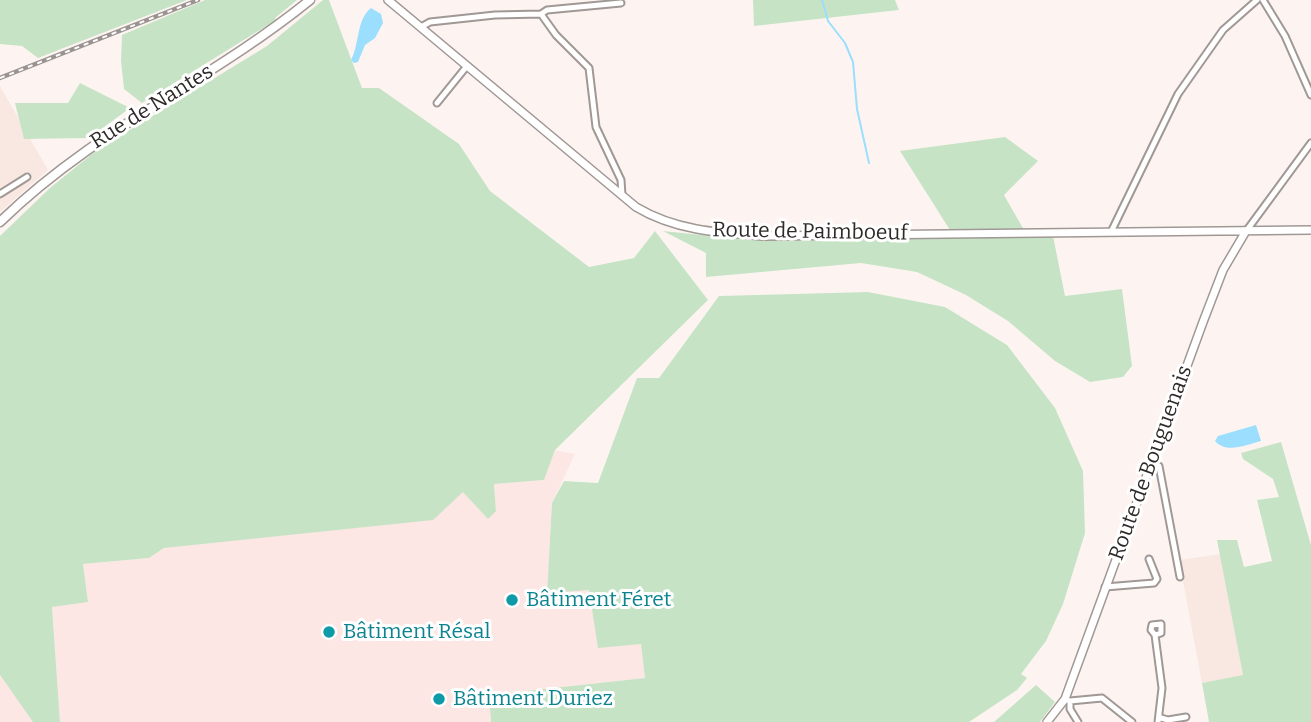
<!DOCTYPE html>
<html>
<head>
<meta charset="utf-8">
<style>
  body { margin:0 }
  canvas { display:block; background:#fdf4f1 }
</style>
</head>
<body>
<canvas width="1311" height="722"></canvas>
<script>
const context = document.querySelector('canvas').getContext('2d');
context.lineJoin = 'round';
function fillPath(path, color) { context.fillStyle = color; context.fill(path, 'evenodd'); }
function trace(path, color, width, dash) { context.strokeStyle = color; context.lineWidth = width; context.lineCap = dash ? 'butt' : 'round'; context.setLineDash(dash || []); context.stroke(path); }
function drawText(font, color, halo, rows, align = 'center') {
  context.font = font + ' Bitter,serif'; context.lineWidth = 6; context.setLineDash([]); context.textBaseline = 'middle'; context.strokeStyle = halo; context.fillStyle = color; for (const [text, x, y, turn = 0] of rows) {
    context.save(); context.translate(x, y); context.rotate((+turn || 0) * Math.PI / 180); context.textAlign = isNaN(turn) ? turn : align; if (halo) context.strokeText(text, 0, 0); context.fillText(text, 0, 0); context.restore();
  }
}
const built = new Path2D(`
  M 0,86 L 48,170 L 0,212 Z
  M 1221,554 L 1243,676 L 1202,683 L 1179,560 Z`);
const education = new Path2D(`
  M 555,450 L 575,454 L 552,503 L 547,592 L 589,590 L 592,604 L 641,644 L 645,678 L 490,695 L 491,722 L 60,722 L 52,606 L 88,602 L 83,564 L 149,558 L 164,548 L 463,492 L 496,511 L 494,484 L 544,480 Z
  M 0,675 L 33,722 L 0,722 Z`);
const green = new Path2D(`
  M 0,0 L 187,0 L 38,58 L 22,46 L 0,44 Z
  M 205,0 L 297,0 L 275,18 L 276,20 L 142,103 L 124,89 L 121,61 L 122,35 Z
  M 323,0 L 329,0 L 362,88 L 379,88 L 459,144 L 490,191 L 589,267 L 634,258 L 655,231 L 708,300 L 555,450 L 544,480 L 494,484 L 496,511 L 488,519 L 463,492 L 433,520 L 164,548 L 149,558 L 83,564 L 88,602 L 52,607 L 60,722 L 33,722 L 0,675 L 0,236 L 50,188 L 97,150 L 267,46 Z
  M 753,0 L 895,0 L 899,10 L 754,26 Z
  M 80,83 L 130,108 L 89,138 L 24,139 L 15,103 L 68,103 Z
  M 1005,137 L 1038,161 L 1004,195 L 1028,237 L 1053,236 L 1065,296 L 1122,289 L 1132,366 L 1123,377 L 1090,382 L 1055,361 L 1008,321 L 966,295 L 917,272 L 861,263 L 706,277 L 706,253 L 663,231 L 750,240 L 955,238 L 900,151 Z
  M 868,292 L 945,307 L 1007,345 L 1055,408 L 1083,471 L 1085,533 L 1063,604 L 1046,641 L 1021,674 L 1027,678 L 1017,690 L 969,722 L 491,722 L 489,695 L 645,678 L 641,644 L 598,648 L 589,590 L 547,593 L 552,503 L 564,481 L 598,483 L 637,378 L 659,378 L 719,296 Z
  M 1281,442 L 1311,545 L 1311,722 L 1209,722 L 1202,683 L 1243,675 L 1217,540 L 1237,540 L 1244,567 L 1272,561 L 1257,500 L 1279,497 L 1273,479 L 1243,459 L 1241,453 Z
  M 1036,685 L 1055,702 L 1040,722 L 994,722 Z`);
const water = new Path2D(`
  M 371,8 L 381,14 L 383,23 L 375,38 L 365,45 L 358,62 L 354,63 L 351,60 C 360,43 356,20 371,8 Z
  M 1256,425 L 1261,441 C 1246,445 1226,454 1215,441 L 1218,436 Z`);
const stream = new Path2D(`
  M 822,0 L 828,21 L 845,43 L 853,62 L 857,109 L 869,163`);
const minor = new Path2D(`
  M 1263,0 L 1285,36 L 1311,95
  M 541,14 L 556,35 L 589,68 L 596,127 L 621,180 L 622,195
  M 421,27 L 430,22 L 495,15 L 541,14 L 547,10 L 621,3
  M 437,103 L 467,66
  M 0,194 L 27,177
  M 1247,230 L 1311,143
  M 1111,232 L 1178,94 L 1223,30 L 1257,0
  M 1151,462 L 1159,466 L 1180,577
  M 1105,587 L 1154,583 L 1157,579 L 1149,559
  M 1155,635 L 1161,633 L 1161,624 L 1152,625 L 1151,630 L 1155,635 L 1162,688 L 1158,722
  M 1065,699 L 1070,701 L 1102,698 L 1132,722
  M 1070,701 L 1070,709 L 1078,722
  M 1161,718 L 1168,720 L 1186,717`);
const tertiary = new Path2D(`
  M 388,0 L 636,207 C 676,231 720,233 765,236 L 1311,230
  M 1047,722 L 1065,699 L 1203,322 L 1223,270 L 1246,231`);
const secondary = new Path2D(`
  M 0,222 C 95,129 209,82 310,0`);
const rail = new Path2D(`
  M 0,78 L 198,0`);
const markers = [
  [512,600,7,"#0f9aa8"],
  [329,632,7,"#0f9aa8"],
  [439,699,7,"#0f9aa8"]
];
const streetNames = [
  ["Rue de Nantes",152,107,-32],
  ["Route de Paimboeuf",810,232,1],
  ["Route de Bouguenais",1151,463,-70]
];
const cultureNames = [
  ["Bâtiment Féret",526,600],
  ["Bâtiment Résal",343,632],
  ["Bâtiment Duriez",453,699]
];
fillPath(built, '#f9e8e1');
fillPath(education, '#fde7e5');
fillPath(green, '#c6e4c5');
fillPath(water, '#9bdefe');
trace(stream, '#9bdefe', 2);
trace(minor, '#a09895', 9);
trace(tertiary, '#a09895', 10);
trace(secondary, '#a09895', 11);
trace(minor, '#fff', 5);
trace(tertiary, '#fff', 7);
trace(secondary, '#fff', 8);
trace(rail, '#9a9391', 4.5);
trace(rail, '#fff', 2, [5]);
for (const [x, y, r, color] of markers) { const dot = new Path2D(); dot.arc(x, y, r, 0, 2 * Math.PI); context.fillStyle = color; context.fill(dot); trace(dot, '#fff', 2.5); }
drawText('21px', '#2e2a29', '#fff', streetNames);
drawText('21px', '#0d838f', '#fff', cultureNames, 'left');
</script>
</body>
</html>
